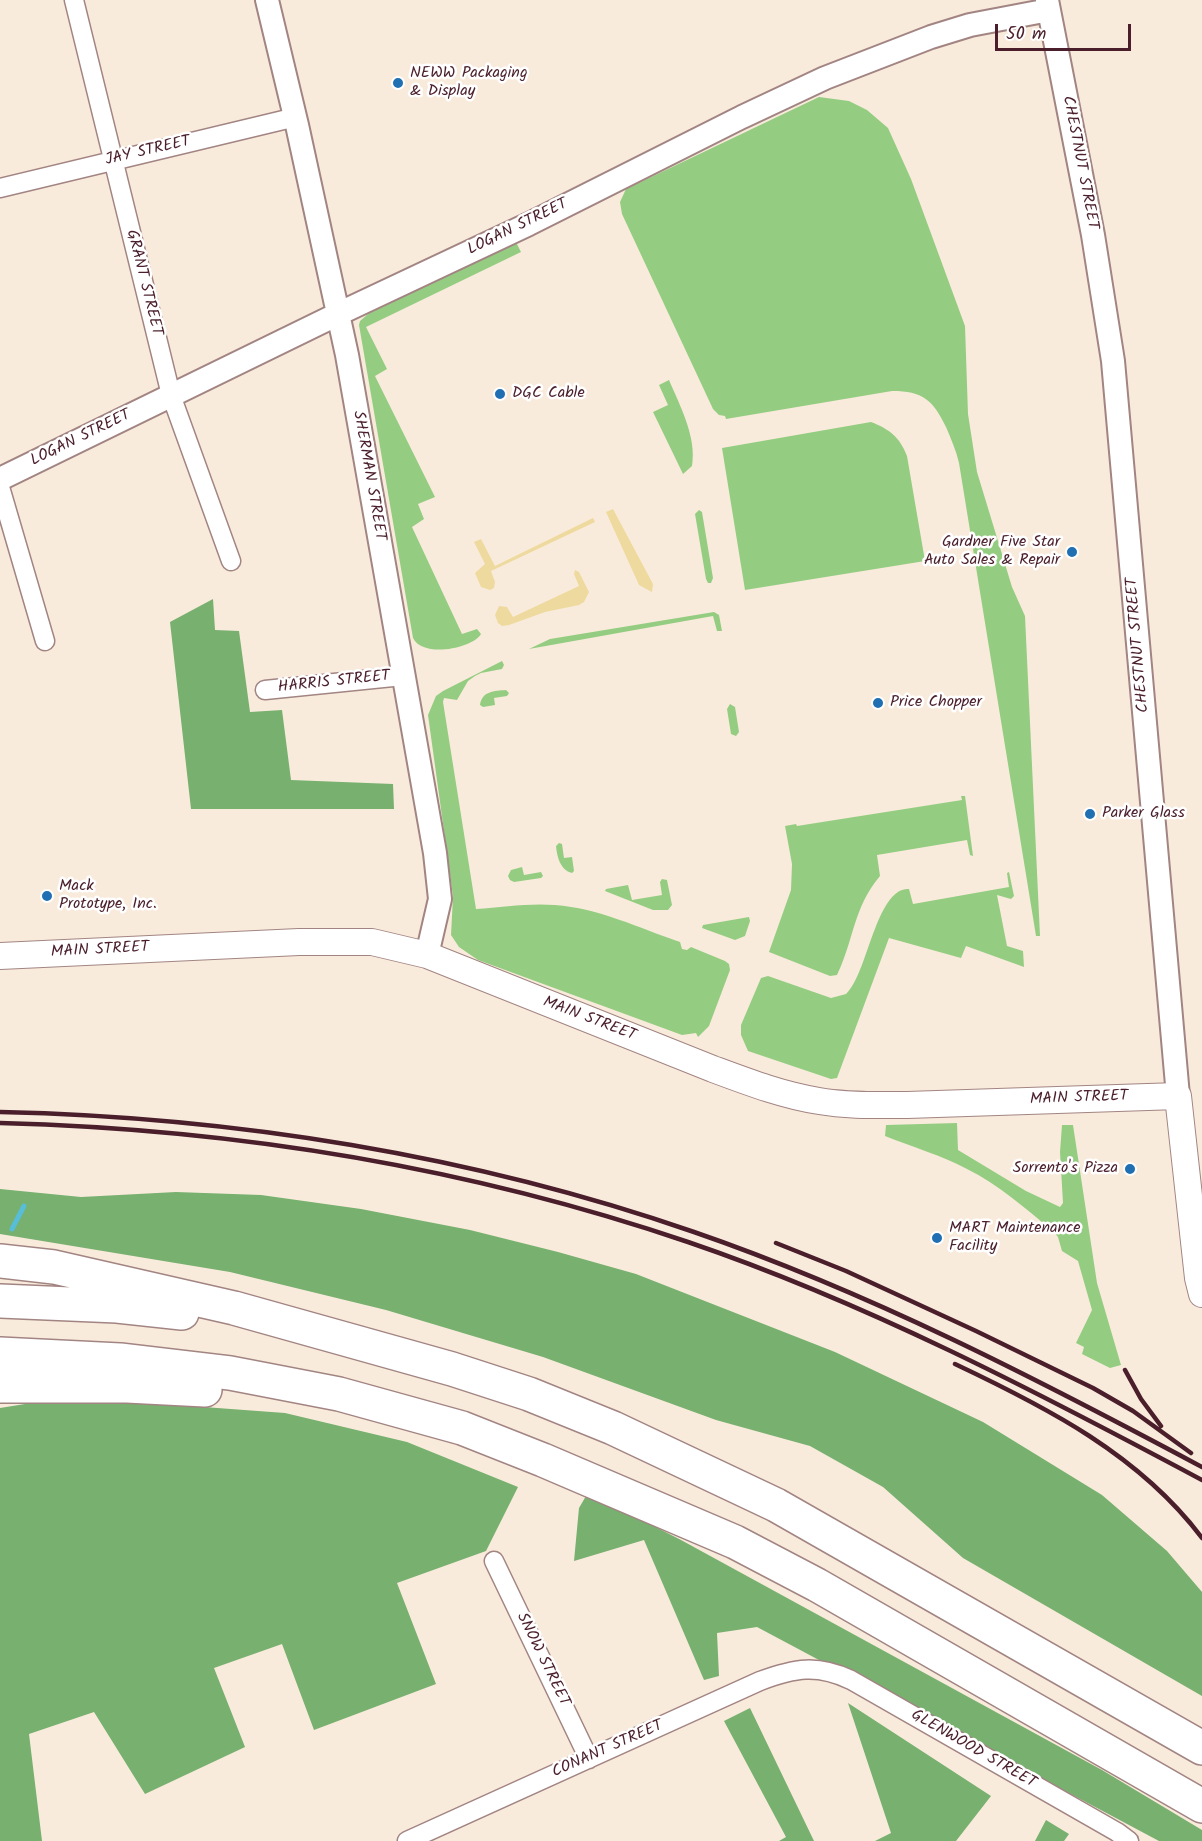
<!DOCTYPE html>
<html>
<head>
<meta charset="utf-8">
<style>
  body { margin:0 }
  #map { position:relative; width:1202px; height:1841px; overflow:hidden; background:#f9ebdb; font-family:Kalam,sans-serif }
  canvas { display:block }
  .scale { position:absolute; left:995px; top:24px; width:136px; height:27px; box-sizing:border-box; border:3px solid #4a1f2b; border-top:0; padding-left:8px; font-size:18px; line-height:21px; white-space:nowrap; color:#4a1f2b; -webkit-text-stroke:4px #fff; paint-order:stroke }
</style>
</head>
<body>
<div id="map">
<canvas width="1202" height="1841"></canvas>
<div class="scale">50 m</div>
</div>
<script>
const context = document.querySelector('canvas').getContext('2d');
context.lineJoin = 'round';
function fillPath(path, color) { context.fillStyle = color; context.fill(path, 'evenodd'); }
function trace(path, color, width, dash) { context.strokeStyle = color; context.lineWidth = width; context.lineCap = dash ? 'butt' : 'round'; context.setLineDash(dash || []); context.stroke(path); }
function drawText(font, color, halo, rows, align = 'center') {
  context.font = font + ' Kalam,sans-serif'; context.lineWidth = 5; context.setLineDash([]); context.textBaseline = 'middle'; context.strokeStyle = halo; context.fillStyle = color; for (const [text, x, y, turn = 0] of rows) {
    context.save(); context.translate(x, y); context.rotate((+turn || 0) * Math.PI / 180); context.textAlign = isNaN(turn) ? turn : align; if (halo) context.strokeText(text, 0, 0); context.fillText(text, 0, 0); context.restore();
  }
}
const green = new Path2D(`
  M 819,97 L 849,101 L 867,110 L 888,128 L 911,179 L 965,326 L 968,414 L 977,472 L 1012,587 L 1025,616 L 1040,936 L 1036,936 L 959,463 C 956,450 951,439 946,427 C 933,400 923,391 892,391 L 726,419 L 725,416 L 719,415 L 713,409 L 622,214 L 620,202 L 626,189 Z
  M 516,242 L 521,252 L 366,327 L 387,369 L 375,376 L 435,497 L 418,504 L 424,519 L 412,527 L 462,634 L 477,629 L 481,634 C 472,649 422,658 413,638 L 359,325 L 360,321 L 368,314 Z
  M 669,380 C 680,406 697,437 692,466 L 683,474 L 653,412 L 668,405 L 659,385 Z
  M 871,422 C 889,429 900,437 907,456 L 925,561 L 745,590 L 722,448 Z
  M 699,510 L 702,512 L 713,578 L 711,583 L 708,583 L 706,579 L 695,514 Z
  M 714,612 L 719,615 L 722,631 L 717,631 L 713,616 L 529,649 L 550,639 Z
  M 502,661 L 504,665 L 502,669 L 481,673 L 475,676 L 468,681 L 457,700 L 444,698 L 443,702 L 476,909 C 503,907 528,903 555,905 C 598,908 639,928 680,942 L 682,949 L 687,950 L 691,947 L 725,961 L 729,964 L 730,970 L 709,1026 L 698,1037 L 696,1033 L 682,1035 L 478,960 L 459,947 L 451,935 L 453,896 L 428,715 L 436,696 L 443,691 Z
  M 506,690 L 509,693 L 507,696 L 494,698 L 495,705 L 483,707 L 480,705 C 482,691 494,691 506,690 Z
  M 730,704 L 735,707 L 739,732 L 736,736 L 731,734 L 727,709 Z
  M 961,796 L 965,796 L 973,856 L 970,855 L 967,840 L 877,855 L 880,876 C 853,908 854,940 837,975 L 830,976 L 769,952 L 791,890 L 792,864 L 785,826 L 796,824 L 797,826 L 962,800 Z
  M 559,843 L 562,844 L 564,858 L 572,857 L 574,871 L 572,873 C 560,870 557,856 556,846 Z
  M 522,867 L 524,875 L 541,872 L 543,876 L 541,878 L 514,882 L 510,880 L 508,876 L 511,870 Z
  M 1009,872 L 1014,896 L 1011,899 L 997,895 L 1007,946 L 1023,951 L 1024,967 L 966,946 L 961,958 L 889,938 L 837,1078 L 831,1079 L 748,1051 L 741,1035 L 741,1025 L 761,978 L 768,976 L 831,998 L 846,994 C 868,974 876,887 909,889 L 913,904 L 1009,887 L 1007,873 Z
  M 662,879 L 667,880 L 672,905 L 668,910 L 653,910 L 605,891 L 606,889 L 628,885 L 632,900 L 662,895 L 660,882 Z
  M 749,917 L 750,921 L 745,936 L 735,940 L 702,928 L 703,925 Z
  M 957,1123 L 958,1150 L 1026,1191 L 1060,1207 L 1063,1203 L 1060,1152 L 1062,1125 L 1073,1125 L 1097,1283 L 1121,1365 L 1110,1368 L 1082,1354 L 1084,1347 L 1076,1343 L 1092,1310 L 1078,1261 L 1062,1251 L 1058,1237 L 1053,1231 C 1026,1209 999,1185 967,1169 C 941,1155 912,1147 885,1136 L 886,1125 Z`);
const forest = new Path2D(`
  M 213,599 L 215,630 L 239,631 L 250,712 L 282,710 L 291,780 L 393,784 L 394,809 L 191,809 L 170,622 Z
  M 0,1189 L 81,1197 L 176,1192 L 261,1195 L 361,1209 L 470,1230 L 558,1252 L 636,1274 L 835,1352 L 983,1422 L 1102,1495 L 1167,1551 L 1202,1592 L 1202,1696 L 963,1558 L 883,1487 L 810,1446 L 716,1420 L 543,1357 L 386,1310 L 230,1272 L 0,1234 Z
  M 50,1400 L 136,1402 L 285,1413 L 407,1442 L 518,1487 L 486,1551 L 397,1583 L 436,1684 L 314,1730 L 282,1644 L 214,1668 L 245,1747 L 145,1794 L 94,1712 L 29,1734 L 42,1841 L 0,1841 L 0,1408 Z
  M 586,1496 L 636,1517 L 681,1540 L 1102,1770 L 1202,1830 L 1202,1841 L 1159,1841 L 757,1627 L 717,1633 L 719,1676 L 704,1680 L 644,1540 L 574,1561 L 579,1508 Z
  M 848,1703 L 991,1796 L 956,1841 L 875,1841 L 891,1833 Z
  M 750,1708 L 814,1841 L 779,1841 L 786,1837 L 724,1721 Z
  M 1046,1820 L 1069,1834 L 1064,1841 L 1035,1841 Z`);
const sand = new Path2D(`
  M 613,509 L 653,584 L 652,592 L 639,585 L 606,512 Z
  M 593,518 L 595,522 L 491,571 L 495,582 L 494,588 L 490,590 L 481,587 L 475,573 L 485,564 L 474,542 L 481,539 L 495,566 Z
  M 575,570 L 579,572 L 589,592 L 584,602 L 579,605 L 545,612 L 509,625 L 502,626 L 498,623 L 495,615 L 499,606 L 507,607 L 513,617 L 579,586 L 574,574 Z`);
const stream = new Path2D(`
  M 12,1229 L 24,1206`);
const minor = new Path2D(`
  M 74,0 L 171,395 L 231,561
  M 0,188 L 296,117
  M 0,487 L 45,641
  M 265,690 L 403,676
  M 494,1561 L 589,1759
  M 407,1841 L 760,1681 C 795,1668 817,1664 851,1680 L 1117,1832 L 1129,1841`);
const tertiary = new Path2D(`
  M 267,0 L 297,125 L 347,355 L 435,853 L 440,899 L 427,955
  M 1047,0 L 1093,235 L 1113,361 L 1178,1096
  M 0,479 L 338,314 L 529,224 L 742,117 L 825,78 L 931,37 L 970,25 L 1049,10`);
const secondary = new Path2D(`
  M 0,956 L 299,942 L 372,942 L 427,955 L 713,1069 C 748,1082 782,1095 819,1101 C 847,1106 878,1105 907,1105 L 1178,1096 L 1198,1278 L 1202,1294`);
const motorway = new Path2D(`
  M 0,1261 L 54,1267 L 234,1308 L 452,1369 L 529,1394 L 613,1428 L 776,1505 L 1202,1748
  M 0,1301 L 117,1306 L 182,1313
  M 0,1354 L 120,1360 L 230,1373 L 339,1394 L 462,1428 L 543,1460 L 735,1542 L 817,1585 L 1202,1806
  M 0,1386 L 127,1386 L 205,1390`);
const rail = new Path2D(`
  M 0,1112 C 234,1117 472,1155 694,1232 C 871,1293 1037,1379 1202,1467
  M 0,1123 C 233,1129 467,1167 688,1242 C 867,1303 1035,1391 1202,1480
  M 776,1243 L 846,1271 L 976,1331 L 1093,1388 L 1133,1411 L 1191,1453
  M 955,1364 C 1046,1407 1140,1455 1202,1538
  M 1125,1370 L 1141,1399 L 1161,1426`);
const markers = [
  [398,83,6,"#1f6fb2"],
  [500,394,6,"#1f6fb2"],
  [1072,552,6,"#1f6fb2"],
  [878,703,6,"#1f6fb2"],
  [1090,814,6,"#1f6fb2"],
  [47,896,6,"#1f6fb2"],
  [1130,1169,6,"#1f6fb2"],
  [937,1238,6,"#1f6fb2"]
];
const poiNames = [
  ["NEWW Packaging",410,74],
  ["& Display",410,92],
  ["DGC Cable",512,394],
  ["Gardner Five Star",1060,543,"right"],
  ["Auto Sales & Repair",1060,561,"right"],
  ["Price Chopper",890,703],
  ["Parker Glass",1102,814],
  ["Mack",59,887],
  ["Prototype, Inc.",59,905],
  ["Sorrento's Pizza",1118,1169,"right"],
  ["MART Maintenance",949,1229],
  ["Facility",949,1247]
];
const streetNames = [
  ["JAY STREET",148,152,-13],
  ["CHESTNUT STREET",1079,163,79],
  ["LOGAN STREET",518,228,-26],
  ["GRANT STREET",143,283,76],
  ["LOGAN STREET",81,439,-26],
  ["SHERMAN STREET",368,476,80],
  ["CHESTNUT STREET",1139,645,-95],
  ["HARRIS STREET",334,683,-6],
  ["MAIN STREET",100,951,-3],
  ["MAIN STREET",589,1020,21],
  ["MAIN STREET",1079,1099,-2],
  ["SNOW STREET",542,1660,64],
  ["CONANT STREET",608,1750,-24],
  ["GLENWOOD STREET",973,1750,30]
];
fillPath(green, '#94cd81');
fillPath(forest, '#77b06f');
fillPath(sand, '#eeda9e');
trace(stream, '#58bdd6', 5);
trace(minor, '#a28583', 21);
trace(tertiary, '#a28583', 26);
trace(secondary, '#a28583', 28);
trace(motorway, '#a28583', 36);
trace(minor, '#fff', 18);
trace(tertiary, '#fff', 22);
trace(secondary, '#fff', 26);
trace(motorway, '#fff', 33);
trace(rail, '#4a1f2b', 4.5);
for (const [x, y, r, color] of markers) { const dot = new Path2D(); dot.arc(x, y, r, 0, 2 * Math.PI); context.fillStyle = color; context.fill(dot); trace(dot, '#fff', 2); }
drawText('16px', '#4a1f2b', '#fff', poiNames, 'left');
drawText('16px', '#4a1f2b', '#fff', streetNames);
</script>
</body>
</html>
